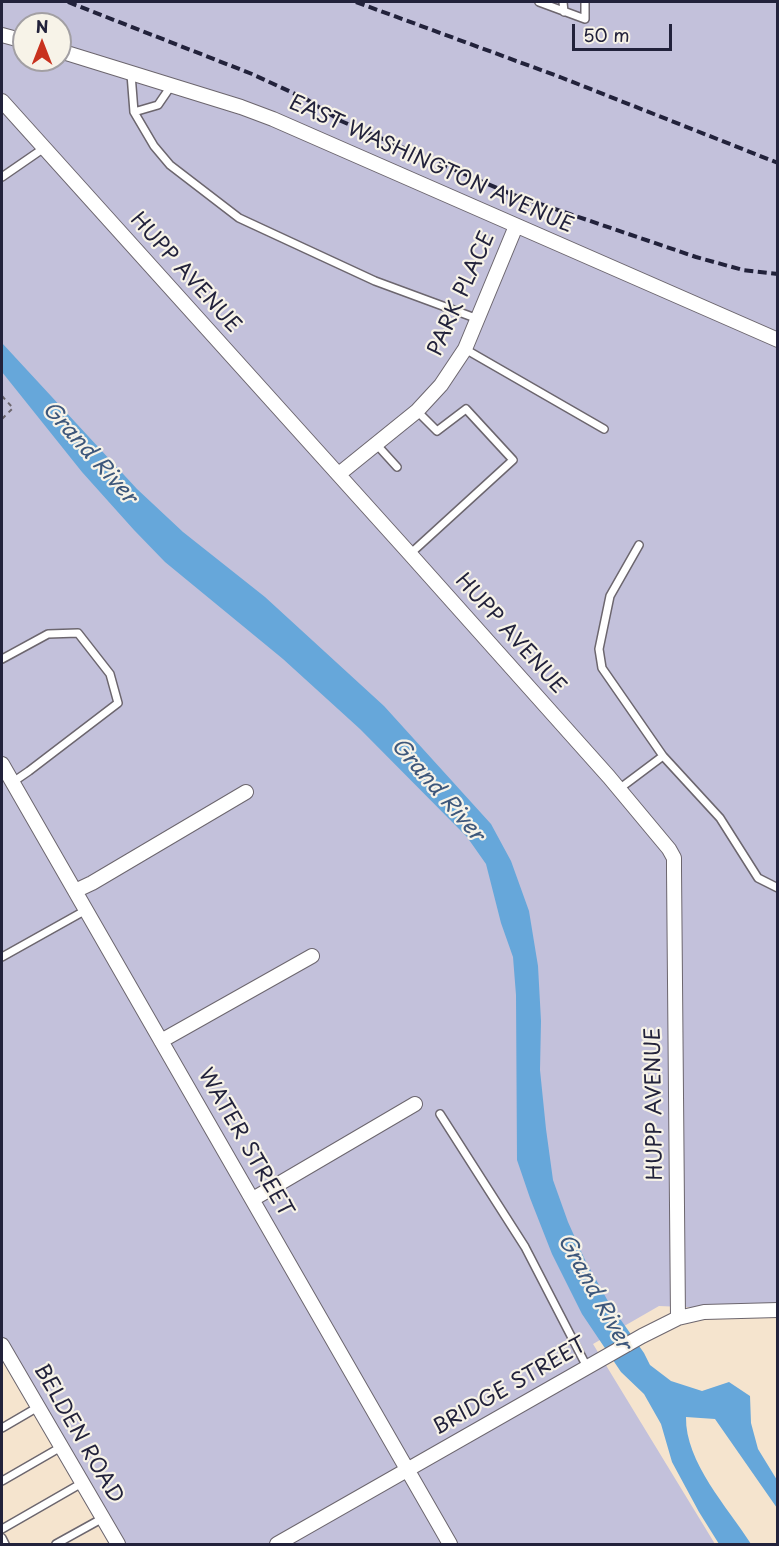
<!DOCTYPE html>
<html>
<head>
<meta charset="utf-8">
<style>
  body { margin:0 }
  #map { position:relative; width:779px; height:1546px; overflow:hidden; background:#f5e4ce; font-family:"Playpen Sans",sans-serif }
  canvas { display:block }
  .frame { position:absolute; inset:0; border:3px solid #22223b; pointer-events:none }
  .north { position:absolute; left:12px; top:12px; width:60px; height:60px; box-sizing:border-box; background:#f7f3e8; border:2px solid #a29fa3; border-radius:50%; rotate:0deg; font-size:16px; font-weight:700; line-height:24px; text-align:center; color:#22223b }
  .north::after { content:''; display:block; margin:auto; width:21px; height:27px; background:#c8321e; clip-path:polygon(50% 0,100% 100%,50% 72%,0 100%) }
  .scale { position:absolute; left:572px; top:24px; width:100px; height:27px; box-sizing:border-box; border:3px solid #22223b; border-top:0; padding-left:8px; font-size:18px; line-height:21px; white-space:nowrap; color:#22223b; -webkit-text-stroke:4px #f7f3e8; paint-order:stroke }
</style>
</head>
<body>
<div id="map">
<canvas width="779" height="1546"></canvas>
<div class="frame"></div>
<div class="north">N</div>
<div class="scale">50 m</div>
</div>
<script>
const context = document.querySelector('canvas').getContext('2d');
context.lineJoin = 'round';
function fillPath(path, color) { context.fillStyle = color; context.fill(path, 'evenodd'); }
function trace(path, color, width, dash) { context.strokeStyle = color; context.lineWidth = width; context.lineCap = dash ? 'butt' : 'round'; context.setLineDash(dash || []); context.stroke(path); }
function drawText(font, color, halo, rows, align = 'center') {
  context.font = font + ' "Playpen Sans",sans-serif'; context.lineWidth = 4.5; context.setLineDash([]); context.textBaseline = 'middle'; context.strokeStyle = halo; context.fillStyle = color; for (const [text, x, y, turn = 0] of rows) {
    context.save(); context.translate(x, y); context.rotate((+turn || 0) * Math.PI / 180); context.textAlign = isNaN(turn) ? turn : align; if (halo) context.strokeText(text, 0, 0); context.fillText(text, 0, 0); context.restore();
  }
}
const industrial = new Path2D(`
  M 2,2 L 777,2 L 777,1311 L 659,1306 L 593,1344 L 715,1544 L 109,1544 L 2,1359 ZM 24,24 L 60,24 L 60,60 L 24,60 Z`);
const water = new Path2D(`
  M 2,343 L 137,489 L 183,532 L 265,597 L 384,706 L 491,824 L 511,861 L 529,911 L 538,966 L 541,1021 L 540,1070 L 546,1129 L 553,1180 L 568,1222 L 585,1260 L 609,1303 L 644,1353 L 650,1365 L 671,1381 L 702,1391 L 729,1382 L 750,1396 L 751,1423 L 758,1449 L 777,1480 L 777,1508 L 715,1419 L 686,1417 C 685,1462 728,1508 751,1544 L 719,1544 L 699,1512 L 672,1462 L 661,1424 L 644,1394 L 621,1372 L 582,1314 L 552,1254 L 530,1198 L 517,1160 L 516,995 L 513,957 L 501,923 L 486,864 L 467,837 L 360,729 L 283,659 L 165,562 L 134,530 L 82,472 L 2,372 Z`);
const path = new Path2D(`
  M 2,396 L 13,408 L 2,419`);
const lane = new Path2D(`
  M 539,2 L 585,19 L 585,2
  M 563,2 L 564,12
  M 131,74 L 134,112 L 154,146 L 170,165 L 239,218 L 375,281 L 478,319
  M 134,112 L 158,105 L 171,86
  M 2,177 L 44,148
  M 465,349 L 604,429
  M 377,445 L 397,467
  M 639,545 L 610,596 L 599,649 L 602,668 L 663,756
  M 410,554 L 513,460 L 466,409 L 437,431 L 417,411
  M 2,659 L 48,634 L 78,633 L 110,674 L 118,703 L 29,771 L 13,782
  M 619,789 L 663,756 L 720,818 L 758,878 L 778,888
  M 2,957 L 86,910
  M 440,1114 L 525,1247 L 587,1367
  M 2,1428 L 38,1407
  M 2,1481 L 61,1447
  M 2,1529 L 82,1483
  M 2,1538 L 5,1544
  M 56,1544 L 103,1518`);
const street = new Path2D(`
  M 2,35 L 24,41
  M 60,51 L 241,107 L 273,119 L 778,340
  M 2,101 L 410,554 L 609,777 L 669,849 L 674,858 L 674,870 L 678,1318
  M 339,474 L 417,411 L 441,385 L 465,349 L 516,226
  M 2,764 L 450,1544
  M 75,891 L 92,883 L 246,792
  M 161,1041 L 312,956
  M 253,1199 L 415,1104
  M 2,1345 L 118,1544
  M 277,1544 L 642,1336 L 678,1318 L 704,1312 L 778,1310`);
const rail = new Path2D(`
  M 68,2 L 252,74 L 306,99 L 341,121 L 511,194 L 696,257 L 743,270 L 778,274
  M 356,2 L 560,77 L 778,163`);
const streetNames = [
  ["EAST WASHINGTON AVENUE",431,165,24],
  ["HUPP AVENUE",185,273,48],
  ["PARK PLACE",462,294,-66],
  ["HUPP AVENUE",510,634,48],
  ["HUPP AVENUE",655,1104,-91],
  ["WATER STREET",245,1143,60],
  ["BRIDGE STREET",510,1387,-30],
  ["BELDEN ROAD",78,1434,60]
];
const waterNames = [
  ["Grand River",89,453,48],
  ["Grand River",437,790,49],
  ["Grand River",594,1292,61]
];
fillPath(industrial, '#c3c1db');
fillPath(water, '#66a7da');
trace(lane, '#6c666e', 10);
trace(street, '#6c666e', 16);
trace(path, '#6c666e', 2, [4.5, 4.5]);
trace(lane, '#fff', 7);
trace(street, '#fff', 14);
trace(rail, '#22223b', 4, [9, 4.5]);
drawText('21px', '#22223b', '#f7f3e8', streetNames);
drawText('italic 22px', '#3d577b', '#f7f3e8', waterNames);
</script>
</body>
</html>
